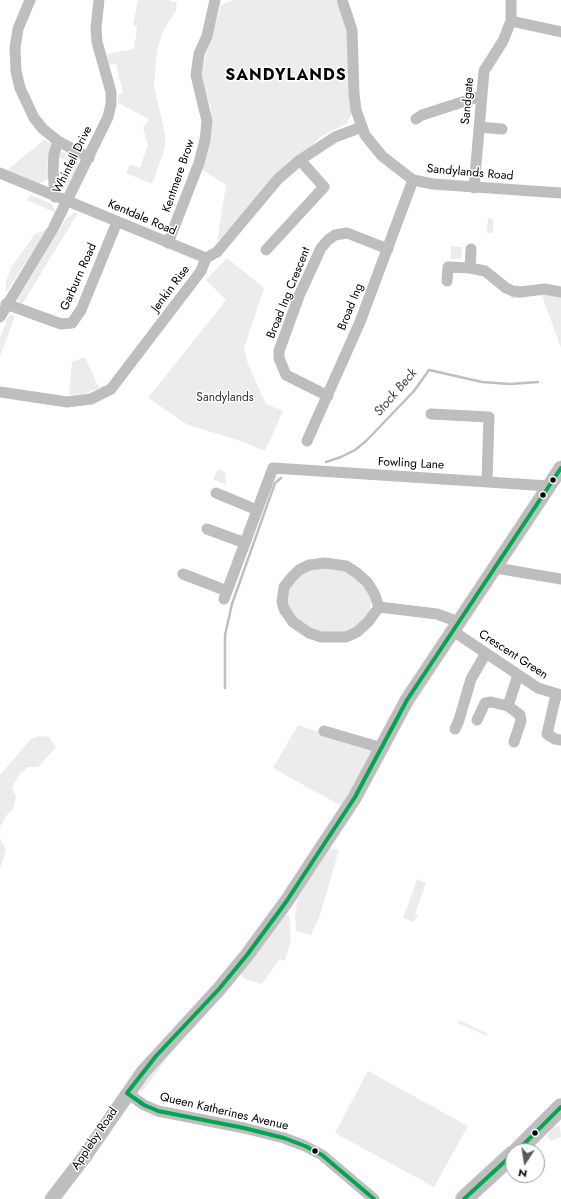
<!DOCTYPE html>
<style>
body{margin:0}
#map{position:relative;width:561px;height:1199px;overflow:hidden;background:#fff;font-family:Jost,sans-serif}
canvas{display:block}
.north{position:absolute;left:505px;top:1143px;width:40px;height:40px;box-sizing:border-box;background:#fff;border:1px solid #999;border-radius:50%;rotate:192deg;font-size:11px;font-weight:700;line-height:16px;text-align:center;color:#000}
.north::after{content:'';display:block;margin:auto;width:14px;height:18px;background:#595959;clip-path:polygon(50% 0,100% 100%,50% 72%,0 100%)}
</style>
<div id="map">
<canvas width="561" height="1199"></canvas>
<div class="north">N</div>
</div>
<script>
const ctx = document.querySelector('canvas').getContext('2d');
ctx.lineJoin = 'round';
function fillPath(path, color) { ctx.fillStyle = color; ctx.fill(path, 'evenodd'); }
const poly = rows => new Path2D(rows.map(r => 'M' + r).join(''));
function strokePath(path, color, width, dash) { ctx.strokeStyle = color; ctx.lineWidth = width; ctx.lineCap = dash ? 'butt' : 'round'; ctx.setLineDash(dash || []); ctx.stroke(path); }
function write(font, color, halo, rows, align = 'center') {
  ctx.font = font + ' Jost,sans-serif'; ctx.lineWidth = 3; ctx.setLineDash([]); ctx.textBaseline = 'middle'; ctx.strokeStyle = halo; ctx.fillStyle = color; for (const [text, x, y, turn = 0] of rows) {
    ctx.save(); ctx.translate(x, y); ctx.rotate((+turn || 0) * Math.PI / 180); ctx.textAlign = isNaN(turn) ? turn : align; if (halo) ctx.strokeText(text, 0, 0); ctx.fillText(text, 0, 0); ctx.restore();
  }
}
fillPath(poly([
 [138,0,171,0,171,2,177,2,176,10,163,31,157,51,154,87,165,133,165,148,152,184,126,173,130,164,140,168,148,145,143,128,149,119,118,103,118,95,123,93,116,64,109,65,107,54,134,49,137,28,133,24],
 [233,0,270,0,270,2,271,0,335,0,343,15,347,29,348,82,352,112,347,123,322,136,267,186,217,242,226,185,201,169,209,146,211,108,200,75,221,5],
 [44,140,51,143,51,146,46,169,49,179,39,183,7,170],
 [61,151,75,159,78,164,78,167,65,190,62,186,61,178,63,173,69,172,68,161,60,158,58,155],
 [30,195,52,204,56,213,27,200],
 [74,213,78,213,21,306,18,301,19,297,66,219],
 [488,218,493,219,493,232,491,233,487,233],
 [47,229,6,293,6,282,12,266,35,234],
 [451,246,462,247,461,259,451,259],
 [227,258,264,288,244,348,248,364,266,404,283,411,265,451,241,441,188,425,148,398,226,300,206,280],
 [504,290,521,295,541,292,561,296,561,348,541,293,513,299],
 [11,315,15,316,0,357,0,338,8,317],
 [85,357,99,388,84,394,69,395,72,362],
 [218,469,225,472,226,485,213,479],
 [333,567,356,576,371,598,370,612,366,619,348,632,317,632,297,621,286,603,289,586,294,578,310,569],
 [298,725,376,751,345,805,336,803,273,768],
 [39,736,49,737,56,747,38,767,28,767,20,774,12,787,16,797,13,809,6,816,0,827,0,775,30,740],
 [0,838,6,850,0,869],
 [330,848,339,850,320,915,311,935,296,931,295,915,298,897],
 [417,879,426,883,415,914,418,915,414,922,403,918],
 [286,914,290,917,291,940,285,961,280,959,262,984,245,979,241,975,241,972],
 [459,1020,488,1034,487,1036,458,1023],
 [189,1030,168,1057,141,1093,140,1085],
 [368,1071,468,1126,434,1187,335,1133],
 [560,1126,561,1137,551,1141,547,1136,552,1128]
]), '#ececec');
strokePath(poly([
 [326,462,341,457,355,450,367,440,414,391,429,370,482,382,510,384,538,382],
 [225,688,225,635,232,604,275,483,281,478]
]), '#bfbfbf', 2.5);
const major = poly([
 [52,1199,85,1156,143,1072,219,989,247,955,286,902,355,797,407,700,561,468]
]);
const highway = poly([
 [517,1151,561,1107],
 [464,1199,513,1154]
]);
strokePath(major, '#dbdbdb', 15);
strokePath(highway, '#dbdbdb', 18);
strokePath(poly([
 [30,0,18,29,15,48,16,71,20,88,34,118,43,129,58,141,89,158],
 [342,0,352,30,354,94,356,110,365,135,382,156,413,180,433,184,561,193],
 [511,21,561,32],
 [416,119,422,115,481,96],
 [479,127,502,129],
 [0,173,206,258,217,252,278,179,300,160,335,137,362,127],
 [474,188,484,71,503,41,511,21,511,0],
 [55,197,53,170,54,154,58,141],
 [168,243,199,163,205,140,207,121,196,75,199,54,207,36,215,0],
 [266,250,324,187,300,160],
 [470,268,471,249],
 [447,281,448,267,470,268,485,271,506,288,513,291,520,292,545,289,561,292],
 [6,304,61,324,72,323,81,310,117,222],
 [0,317,53,229,108,117,111,104,111,92,97,42,96,28,99,0],
 [0,392,67,402,91,399,111,389,201,271,206,258],
 [328,396,286,375,279,358,279,351,299,296,321,248,328,240,335,235,347,233,388,249],
 [431,414,489,417,487,481],
 [307,441,360,322,413,180],
 [216,493,257,510],
 [207,529,245,543],
 [325,563,346,566,357,573,367,582,374,593,379,607,368,622,357,632,346,637,321,637,309,633,293,622,284,609,282,602,284,587,292,577,299,570,309,565,325,563],
 [496,568,561,579],
 [183,574,227,591],
 [224,599,273,468,549,486],
 [379,607,437,614,459,622],
 [453,631,538,688,561,695],
 [556,695,547,734,555,739,561,740],
 [477,720,485,703,491,702,508,706],
 [455,729,459,720,471,679,486,653],
 [324,731,382,748],
 [514,742,521,721,520,715,508,706,518,675],
 [127,1093,144,1105,158,1111,244,1128,284,1138,305,1146,322,1155,374,1199]
]), '#bebebe', 11);
strokePath(major, '#bebebe', 14);
strokePath(highway, '#bebebe', 17);
strokePath(poly([
 [517,1151,561,1107],
 [374,1199,322,1155,305,1146,284,1138,244,1128,158,1111,144,1105,127,1093,156,1056,219,989,247,955,286,902,355,797,407,700,561,468],
 [464,1199,513,1154]
]), '#00a651', 4);
for (const [x, y, r, color] of [
 [553,480,3.5,"#000"],
 [543,495,3.5,"#000"],
 [535,1133,3.5,"#000"],
 [315,1151,3.5,"#000"]
]) { const dot = new Path2D(); dot.arc(x, y, r, 0, 2 * Math.PI); ctx.fillStyle = color; ctx.fill(dot); strokePath(dot, '#fff', 1.5); }
write('12px', '#000', '#fff', [
 ["Sandgate",468,101,-85],
 ["Whinfell Drive",73,160,-64],
 ["Sandylands Road",470,173,5],
 ["Kentmere Brow",179,176,-71],
 ["Kentdale Road",142,218,23],
 ["Garburn Road",79,277,-66],
 ["Jenkin Rise",171,289,-53],
 ["Broad Ing Crescent",289,293,-68],
 ["Broad Ing",351,307,-68],
 ["Fowling Lane",411,464,3],
 ["Crescent Green",513,655,33],
 ["Queen Katherines Avenue",224,1112,13],
 ["Appleby Road",95,1139,-56]
]);
write('12px', '#333', '#fff', [
 ["Sandylands",225,398]
]);
write('italic 13px', '#444', '#fff', [
 ["Stock Beck",396,393,-49]
]);
ctx.letterSpacing = '1px';
write('bold 16px', '#000', '#fff', [
 ["SANDYLANDS",286,76]
]);
ctx.letterSpacing = '0px';
</script>
